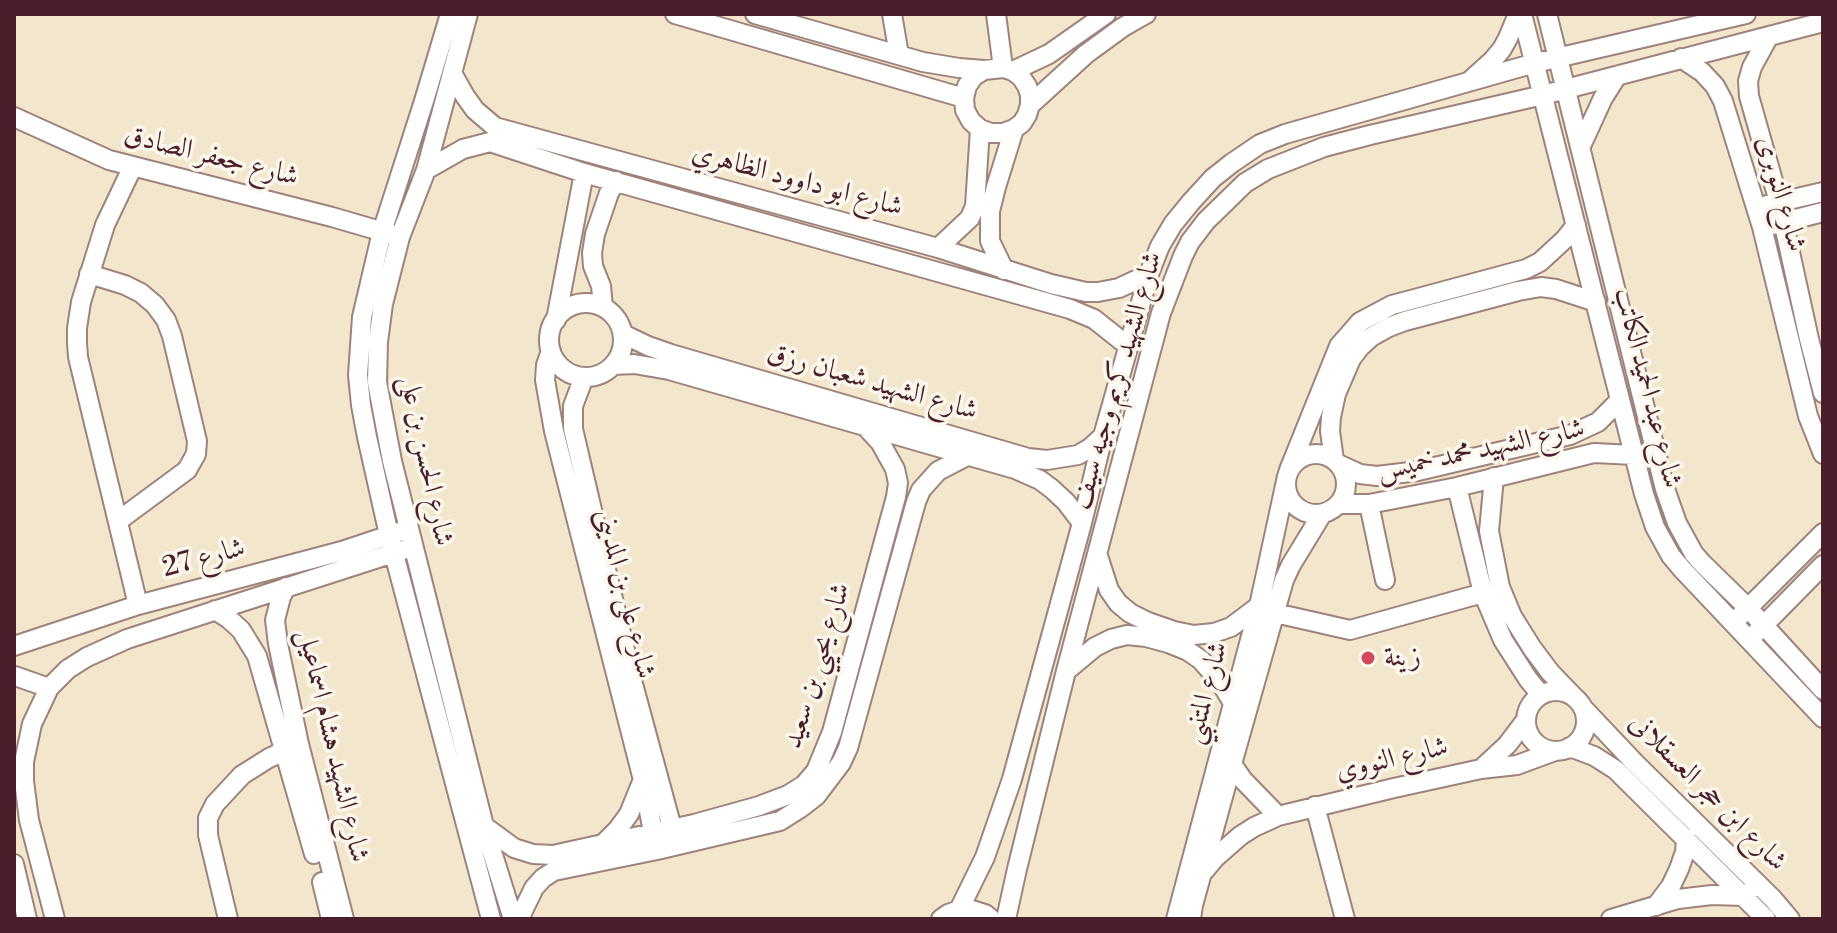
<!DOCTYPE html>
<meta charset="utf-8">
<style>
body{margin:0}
#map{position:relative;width:1837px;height:933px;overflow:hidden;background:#f2e7cd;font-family:"Libre Bodoni",serif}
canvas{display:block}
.frame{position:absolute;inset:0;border:16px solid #4a1f2b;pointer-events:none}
</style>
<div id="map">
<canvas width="1837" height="933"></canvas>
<div class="frame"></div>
</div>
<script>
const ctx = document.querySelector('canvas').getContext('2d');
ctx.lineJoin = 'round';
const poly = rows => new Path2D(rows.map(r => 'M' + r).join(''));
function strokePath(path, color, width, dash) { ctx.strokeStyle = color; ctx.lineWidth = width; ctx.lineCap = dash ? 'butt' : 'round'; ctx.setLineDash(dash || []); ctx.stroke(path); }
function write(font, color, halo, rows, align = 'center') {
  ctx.font = font + ' "Libre Bodoni",Amiri,serif'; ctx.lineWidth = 7; ctx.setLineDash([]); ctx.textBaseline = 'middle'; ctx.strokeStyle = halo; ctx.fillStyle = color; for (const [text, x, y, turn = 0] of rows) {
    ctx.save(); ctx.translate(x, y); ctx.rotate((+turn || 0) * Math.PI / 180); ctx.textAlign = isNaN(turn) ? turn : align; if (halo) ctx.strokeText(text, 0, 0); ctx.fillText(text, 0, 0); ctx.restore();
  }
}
const minor = poly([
 [450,14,424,101,382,232,362,317,358,375,361,405,367,437,389,535,491,919],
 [468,14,426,170,400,237,383,304,378,342,377,382,392,461,484,826,513,919],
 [675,14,964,98],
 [755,14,923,62,959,68,984,70],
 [892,14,899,55],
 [996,14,1003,68],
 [1522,14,1644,494,1655,527,1671,556,1682,569,1823,718],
 [1547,14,1665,489,1677,523,1694,554,1703,564,1748,608,1823,690],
 [1769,36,1752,67,1748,81,1749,96,1779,202,1809,339,1823,393],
 [1681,58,1702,72,1715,86,1723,101,1762,227,1808,416,1823,454],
 [1013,71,1049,54,1106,14],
 [452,73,465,96,475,110,495,127,938,248,1051,284,1086,292,1098,292,1119,288,1149,274],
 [1472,79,1492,61,1502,49,1508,38,1518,14],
 [1030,105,1030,95,1027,86,1021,77,1013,71,1003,68,984,70,974,76,967,86,964,98,965,110,971,121,980,129,991,133,1003,133,1014,129,1022,123,1027,115,1030,105,1086,54,1123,27,1146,14],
 [14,117,109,160,332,217,394,235],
 [1581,146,1603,98,1617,76],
 [133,166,105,225,81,302,77,328,77,343,78,357,138,605],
 [426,170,463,149,490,142,584,173,1070,309,1094,319,1128,346],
 [1767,205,1823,192],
 [1772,225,1823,212],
 [938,248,970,218,975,206,980,129],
 [1004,270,990,241,990,211,996,187,1014,129],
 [89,274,125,285,141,293,155,305,166,320,172,336,197,441,196,454,187,470,118,521],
 '549 340a37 37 0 1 1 74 0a37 37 0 1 1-74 0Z',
 [603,307,601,286,593,266,592,253,595,234,609,193,616,181],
 [556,320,584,173],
 [623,334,648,346,671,354,1028,458,1047,460,1078,455,1090,448,1103,436],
 [551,351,546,365,545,380,554,431,643,780,655,842],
 [614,365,634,364,669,370,1015,469,1040,480,1052,489,1066,502,1082,523],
 [584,377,573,406,573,429,633,684,675,839],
 '1286 484a30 30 0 1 1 60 0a30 30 0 1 1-60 0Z',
 [1334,460,1330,431,1331,417,1336,394,1351,359,1360,347,1371,337,1389,327,1405,321,1518,291,1541,287,1556,289,1596,302],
 [1338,464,1360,474,1377,476,1418,471,1570,435,1598,422,1620,400],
 [1289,470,1339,346,1360,322,1392,305,1526,269,1540,262,1565,239,1576,225],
 [1494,477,1489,531,1500,587,1512,616,1532,648,1550,672,1575,698],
 [1457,487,1483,593,1503,640,1528,679,1541,695],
 [1339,504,1369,504,1457,487,1594,453,1634,455],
 [1369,504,1385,580],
 [1098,556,1109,590,1118,603,1130,613,1148,622,1174,631,1194,635,1214,633,1231,627,1259,606],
 [286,587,281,597,275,620,278,644,299,744,344,919],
 [215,610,229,619,241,630,257,656,314,854],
 [1275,613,1350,630,1483,593],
 [1740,616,1823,533],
 [1756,633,1823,565],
 [14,646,138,605,342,551,399,532],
 [1066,671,1095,647,1111,639,1127,635,1146,637,1168,643,1188,651,1201,660,1221,683,1233,703],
 [15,676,49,688],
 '1526 721a30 30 0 1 1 60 0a30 30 0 1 1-60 0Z',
 [1583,708,1635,763,1773,899,1790,919],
 [1570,747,1594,756,1616,770,1766,919],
 [1232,764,1243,780,1278,816],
 [1481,769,1507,745,1526,720],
 [1315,806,1345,919],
 [484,826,514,848,533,854,553,855,694,824,759,806,788,795,804,785,816,771,832,732,896,497,898,483,895,469,880,442,865,426],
 [605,842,618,829,629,814,642,782],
 [14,864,27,919],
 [1205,870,1215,858,1240,836,1254,827,1278,816,1394,788,1481,769,1517,765,1555,751],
 [322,882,331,919],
 [1656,906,1671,886,1679,869,1685,852,1686,838],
 [959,910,985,857,1012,779,1082,523,1103,436,1149,274,1160,246,1173,224,1191,202,1213,178,1232,163,1260,144,1285,134,1535,63,1746,14],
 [55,919,29,820,24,781,24,762,32,724,49,688,68,669,87,657,127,639,403,550],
 [228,919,208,835,208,818,215,804,242,775,269,758,293,747],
 [519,919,534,888,543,878,554,871,657,850,780,821,799,809,816,796,841,763,848,748,916,502,921,490,938,471,967,456],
 [941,919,948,914,959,910,972,910,985,914,991,919],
 [1006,919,1017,869,1066,671,1161,313,1183,256,1190,242,1206,221,1245,183,1268,169,1324,147,1370,135,1543,95,1823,22],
 [1176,919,1259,606,1286,481],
 [1191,919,1193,905,1232,764,1284,580,1291,565,1322,514],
 [1611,919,1678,899,1712,895,1744,896,1748,893]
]);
strokePath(minor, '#9e837c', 22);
strokePath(minor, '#fff', 18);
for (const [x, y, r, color] of [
 [1368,658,8,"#d1495b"]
]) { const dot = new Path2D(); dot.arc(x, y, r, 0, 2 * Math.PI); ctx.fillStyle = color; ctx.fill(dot); strokePath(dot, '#fbf7ec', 3); }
write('28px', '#4a1f2b', '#fbf7ec', [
 ["شارع جعفر الصادق",211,157,14],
 ["شارع ابو داوود الظاهري",797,181,15],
 ["شارع النوبرى",1780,194,74],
 ["شارع الشهيد كريم وجيه سيف",1118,381,-74],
 ["شارع الشهيد شعبان رزق",872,383,16],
 ["شارع عبد الحميد الكاتب",1647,388,76],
 ["شارع الشهيد محمد خميس",1481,451,-12],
 ["شارع الحسن بن على",425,461,78],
 ["شارع 27",204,559,-15],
 ["شارع على بن المدينى",624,594,76],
 ["شارع يحيي بن سعيد",818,666,-73],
 ["شارع المتنبي",1207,693,-75],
 ["شارع الشهيد هشام اسماعيل",332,746,77],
 ["شارع النووي",1392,760,-13],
 ["شارع ابن حجر العسقلانى",1707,793,45]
]);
write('28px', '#4a1f2b', '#fbf7ec', [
 ["زينة",1384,658]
], 'left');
</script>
